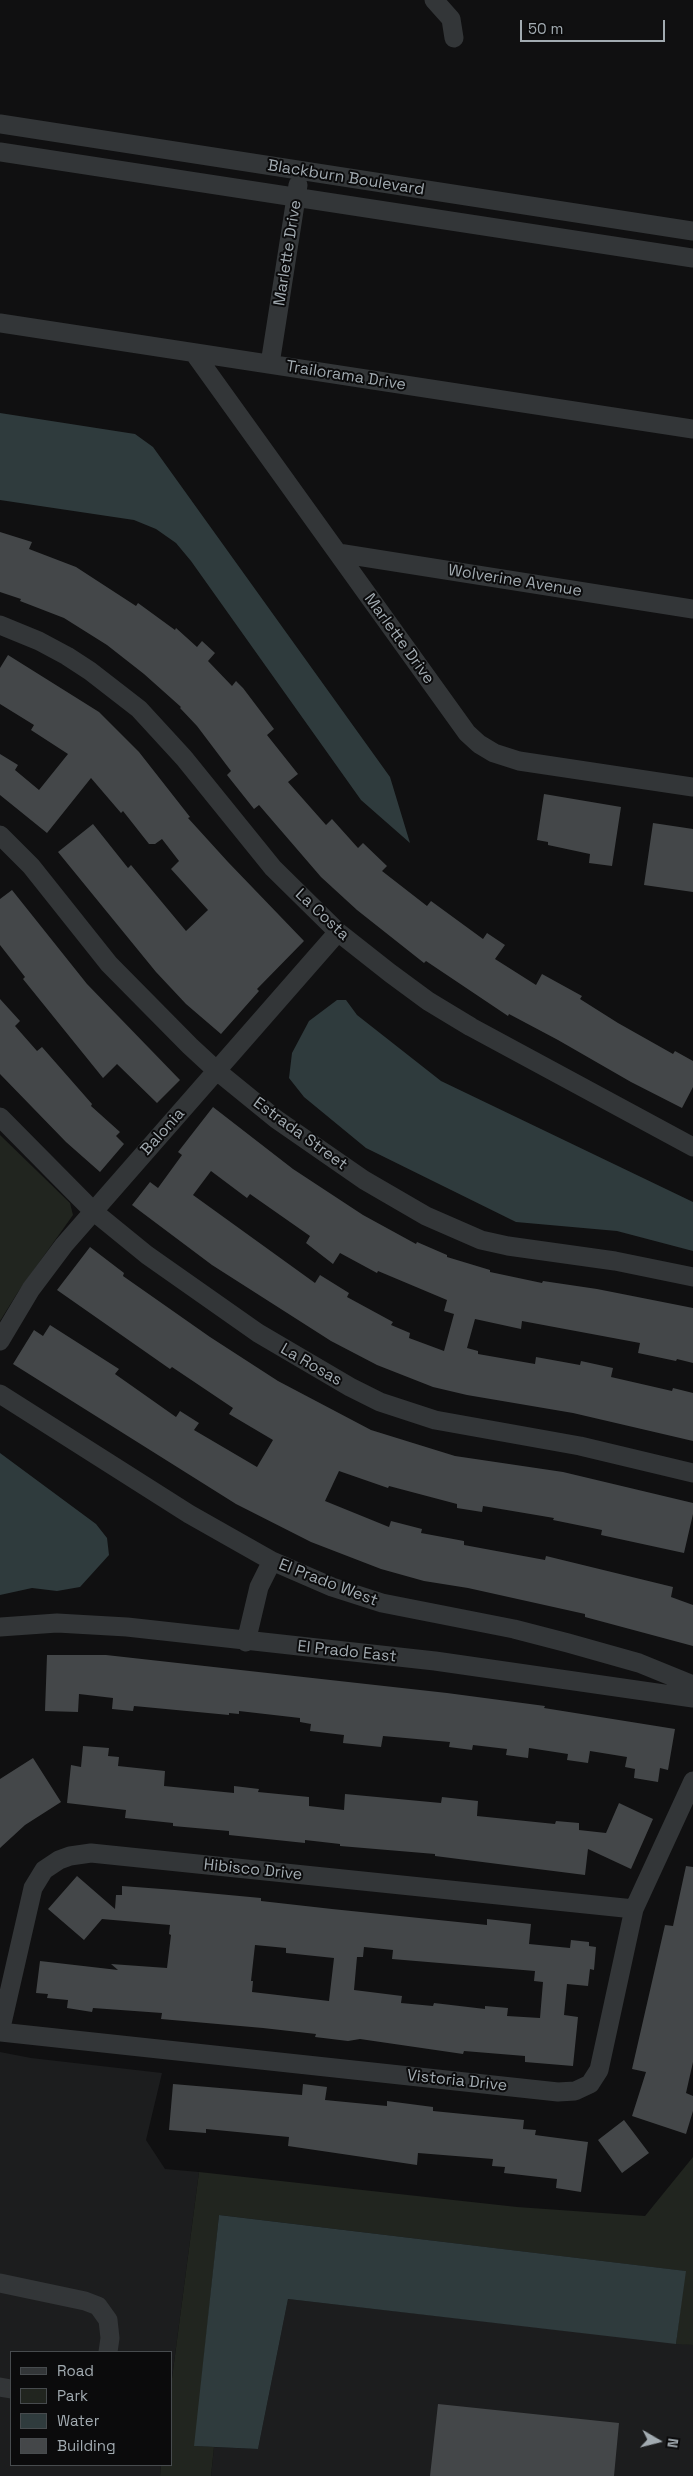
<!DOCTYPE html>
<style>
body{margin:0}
#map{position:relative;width:693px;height:2476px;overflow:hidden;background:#101011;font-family:"Space Grotesk",sans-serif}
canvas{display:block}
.legend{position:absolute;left:10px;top:2351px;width:162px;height:115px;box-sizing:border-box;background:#0b0b0c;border:1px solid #474b4e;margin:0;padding:6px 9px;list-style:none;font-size:15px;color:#a2abb1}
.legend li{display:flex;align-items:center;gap:10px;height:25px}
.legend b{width:25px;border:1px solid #474b4e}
.north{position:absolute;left:633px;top:2416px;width:50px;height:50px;-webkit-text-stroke:4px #0b0b0c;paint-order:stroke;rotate:98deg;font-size:14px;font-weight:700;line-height:20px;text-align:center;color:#a2abb1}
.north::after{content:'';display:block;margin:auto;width:18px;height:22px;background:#a2abb1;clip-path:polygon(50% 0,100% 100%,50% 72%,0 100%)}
.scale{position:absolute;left:520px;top:20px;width:145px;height:22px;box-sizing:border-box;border:2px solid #a2abb1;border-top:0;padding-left:6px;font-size:15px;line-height:18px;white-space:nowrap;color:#a2abb1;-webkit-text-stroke:4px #0b0b0c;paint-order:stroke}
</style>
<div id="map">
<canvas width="693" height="2476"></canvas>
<ul class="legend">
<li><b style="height:6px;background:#333638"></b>Road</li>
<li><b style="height:14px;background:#21251f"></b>Park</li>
<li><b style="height:14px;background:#2f3b3d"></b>Water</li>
<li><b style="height:14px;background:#444749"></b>Building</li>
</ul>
<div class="north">N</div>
<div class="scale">50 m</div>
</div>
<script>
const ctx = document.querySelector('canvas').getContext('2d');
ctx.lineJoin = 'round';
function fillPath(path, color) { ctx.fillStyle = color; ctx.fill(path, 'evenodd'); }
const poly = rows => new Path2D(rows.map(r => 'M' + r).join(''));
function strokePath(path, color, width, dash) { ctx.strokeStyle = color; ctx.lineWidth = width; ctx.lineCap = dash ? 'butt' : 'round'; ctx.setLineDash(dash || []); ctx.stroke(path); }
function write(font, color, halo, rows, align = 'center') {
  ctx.font = font + ' "Space Grotesk",sans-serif'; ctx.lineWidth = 4; ctx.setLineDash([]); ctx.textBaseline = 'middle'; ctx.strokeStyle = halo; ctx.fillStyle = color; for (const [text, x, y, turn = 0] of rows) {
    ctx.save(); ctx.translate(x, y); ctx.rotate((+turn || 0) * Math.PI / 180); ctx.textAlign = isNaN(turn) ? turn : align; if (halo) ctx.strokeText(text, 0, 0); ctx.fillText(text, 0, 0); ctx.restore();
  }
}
fillPath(poly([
 [0,2052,31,2058,162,2073,146,2140,165,2169,199,2172,171,2386,171,2352,11,2352,11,2465,161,2465,160,2476,0,2476],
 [288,2299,693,2345,693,2476,211,2476,214,2447,258,2449]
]), '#1c1d1e');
fillPath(poly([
 [0,1135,70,1203,73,1215,18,1292,0,1321],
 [693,2157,693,2345,676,2344,685,2271,219,2215,195,2446,214,2447,211,2476,160,2476,161,2465,171,2465,171,2386,199,2172,517,2207,645,2216]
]), '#21251f');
fillPath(poly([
 [0,413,135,434,153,447,390,777,410,843,361,800,191,561,176,543,156,529,134,520,0,500],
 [337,1000,346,1000,357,1015,441,1081,693,1202,693,1251,617,1231,516,1222,366,1148,304,1097,289,1078,292,1053,309,1021],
 [0,1453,96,1524,107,1538,109,1555,80,1587,57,1591,32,1588,0,1595],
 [219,2215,686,2271,676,2344,288,2299,258,2449,194,2446]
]), '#2f3b3d');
fillPath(poly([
 [0,532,32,542,29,549,76,567,136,606,138,603,175,630,176,628,197,647,202,641,215,653,208,661,232,686,236,681,243,688,274,729,267,735,298,774,288,782,326,825,332,819,358,848,363,843,387,866,382,871,427,906,431,901,483,939,487,933,505,945,495,959,536,985,542,974,582,996,580,999,618,1023,673,1054,675,1051,693,1061,693,1087,682,1108,631,1082,558,1040,509,1014,508,1016,426,961,424,963,357,910,321,877,259,805,254,809,227,775,231,771,197,726,180,708,181,707,144,674,107,645,64,618,20,601,21,599,0,592],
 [8,655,99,712,139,752,190,817,188,818,228,862,304,941,257,989,259,991,221,1034,186,1004,156,972,58,852,93,824,128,868,131,865,186,931,208,910,171,869,179,861,162,839,155,844,149,844,123,811,121,813,91,778,47,833,0,795,0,754,18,765,15,770,39,790,68,754,31,730,34,725,0,704,0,668],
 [544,794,621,807,612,866,589,863,590,854,548,845,548,842,537,840],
 [653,823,693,829,693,892,644,885],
 [12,890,87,984,180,1080,157,1103,117,1064,103,1078,23,979,25,977,0,945,0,899],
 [0,999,20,1021,15,1026,37,1051,42,1047,92,1104,91,1106,120,1132,116,1136,124,1144,100,1172,66,1142,0,1074],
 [213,1107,293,1169,363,1215,416,1244,417,1242,447,1255,447,1257,490,1270,490,1272,542,1283,543,1281,597,1289,693,1308,693,1363,677,1359,676,1361,638,1353,640,1343,522,1321,521,1329,475,1319,467,1348,478,1351,478,1354,535,1364,536,1357,580,1365,581,1361,613,1368,611,1377,672,1391,673,1388,693,1393,693,1441,573,1413,467,1395,433,1387,377,1365,331,1341,212,1265,132,1205,150,1182,158,1188,182,1155,178,1152],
 [211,1171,247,1198,250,1194,310,1236,306,1243,333,1264,340,1253,377,1273,378,1271,447,1300,444,1311,454,1314,444,1351,409,1338,410,1333,391,1325,393,1322,347,1297,349,1293,320,1275,315,1283,193,1195],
 [90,1247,124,1273,123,1276,210,1337,278,1381,371,1430,455,1456,563,1472,693,1503,693,1514,684,1553,601,1535,602,1530,553,1520,554,1518,483,1506,482,1512,457,1508,457,1504,389,1486,388,1488,339,1471,325,1501,389,1527,391,1521,422,1529,421,1533,464,1541,464,1545,545,1560,546,1556,673,1587,671,1597,693,1605,693,1646,585,1617,585,1614,468,1588,424,1581,381,1569,311,1542,236,1504,13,1364,34,1330,43,1336,50,1325,119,1369,115,1374,176,1417,180,1411,199,1423,194,1430,257,1467,273,1440,229,1414,233,1408,172,1367,170,1369,57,1290],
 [47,1655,106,1655,447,1693,545,1706,544,1708,675,1729,668,1770,660,1768,658,1782,634,1778,635,1769,625,1767,627,1757,590,1751,588,1763,567,1760,568,1754,529,1748,528,1758,506,1755,507,1749,473,1745,472,1750,449,1747,450,1742,383,1736,381,1747,343,1743,344,1735,310,1731,311,1724,300,1722,300,1718,239,1711,239,1714,229,1713,229,1715,134,1706,133,1711,112,1709,113,1698,79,1694,78,1712,45,1711],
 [83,1746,109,1748,108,1756,119,1757,118,1766,165,1771,164,1786,234,1793,234,1786,259,1789,258,1792,309,1797,309,1806,344,1810,345,1794,441,1803,442,1797,478,1801,477,1816,555,1824,556,1821,579,1823,579,1830,606,1833,619,1803,653,1819,631,1869,588,1849,585,1875,435,1856,435,1854,340,1846,340,1844,305,1840,305,1843,229,1835,229,1831,173,1826,173,1823,125,1818,126,1810,67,1803,71,1765,81,1767],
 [33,1758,61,1802,25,1825,0,1848,0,1779],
 [686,1866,693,1867,693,2062,686,2093,693,2096,693,2111,686,2134,632,2116,646,2072,632,2069,665,1925,673,1926],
 [77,1876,115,1909,116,1895,122,1895,122,1886,175,1890,261,1898,261,1901,332,1909,487,1925,487,1919,531,1924,529,1944,570,1948,571,1940,589,1942,589,1946,596,1947,594,1970,590,1969,588,1986,567,1984,564,2015,578,2017,573,2066,525,2062,525,2056,464,2051,463,2054,360,2039,348,2041,315,2037,316,2034,263,2028,161,2019,162,2013,93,2008,92,2012,67,2008,68,2000,47,1998,48,1994,36,1993,40,1961,118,1970,111,1964,167,1968,171,1935,169,1934,170,1925,102,1919,84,1940,48,1909],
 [255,1945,286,1948,286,1953,334,1958,329,2001,252,1992,253,1981,251,1981],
 [364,1947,393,1950,392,1959,535,1971,534,1981,543,1982,540,2018,507,2016,508,2008,485,2006,485,2009,434,2003,433,2006,401,2003,402,1996,354,1990,357,1957,363,1957],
 [173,2084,302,2095,303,2084,327,2087,325,2100,387,2106,387,2101,433,2107,433,2111,524,2120,523,2129,536,2130,535,2135,588,2142,581,2192,556,2188,557,2179,504,2173,505,2167,492,2166,493,2159,418,2153,417,2165,288,2146,289,2137,206,2129,206,2133,169,2130],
 [624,2120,649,2153,622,2173,598,2140],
 [438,2404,619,2423,614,2476,430,2476]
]), '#444749');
strokePath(poly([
 [434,0,451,19,454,38],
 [0,124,693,231],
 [0,152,693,258],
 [0,323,693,429],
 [194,353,467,733,479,744,494,753,519,761,693,787],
 [270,364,298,185],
 [338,553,693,609],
 [0,625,39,641,67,656,90,671,139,709,184,758,273,868,338,932,390,973,428,1001,471,1027,693,1147],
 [0,835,31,866,109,964,190,1046,217,1071,276,1119,364,1180,426,1216,481,1240,508,1246,615,1261,693,1277],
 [0,1117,93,1211,147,1255,258,1333,350,1387,380,1402,435,1420,580,1446,693,1473],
 [0,1341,31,1289,64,1245,338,932],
 [0,1394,189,1514,272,1561,332,1587,382,1603,514,1629,568,1643,639,1663,693,1685],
 [0,1627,57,1623,127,1627,435,1661,693,1698],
 [246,1642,259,1587,272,1561],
 [0,2032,558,2092,575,2091,590,2084,599,2070,634,1909,693,1781],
 [0,2032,33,1888,44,1870,59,1860,70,1856,91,1853,634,1909],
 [0,2283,85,2301,98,2306,108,2320,110,2338,108,2352],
 [0,2387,11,2389]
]), '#333638', 19);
write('16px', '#a2abb1', '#0b0b0c', [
 ["Blackburn Boulevard",346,178,9],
 ["Marlette Drive",288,253,-81],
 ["Trailorama Drive",346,376,9],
 ["Wolverine Avenue",515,581,9],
 ["Marlette Drive",399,639,54],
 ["La Costa",322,915,43],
 ["Balonia",163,1132,-48],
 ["Estrada Street",300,1134,36],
 ["La Rosas",311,1365,30],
 ["El Prado West",328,1583,21],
 ["El Prado East",347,1652,6],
 ["Hibisco Drive",253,1870,6],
 ["Vistoria Drive",457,2081,6]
]);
</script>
